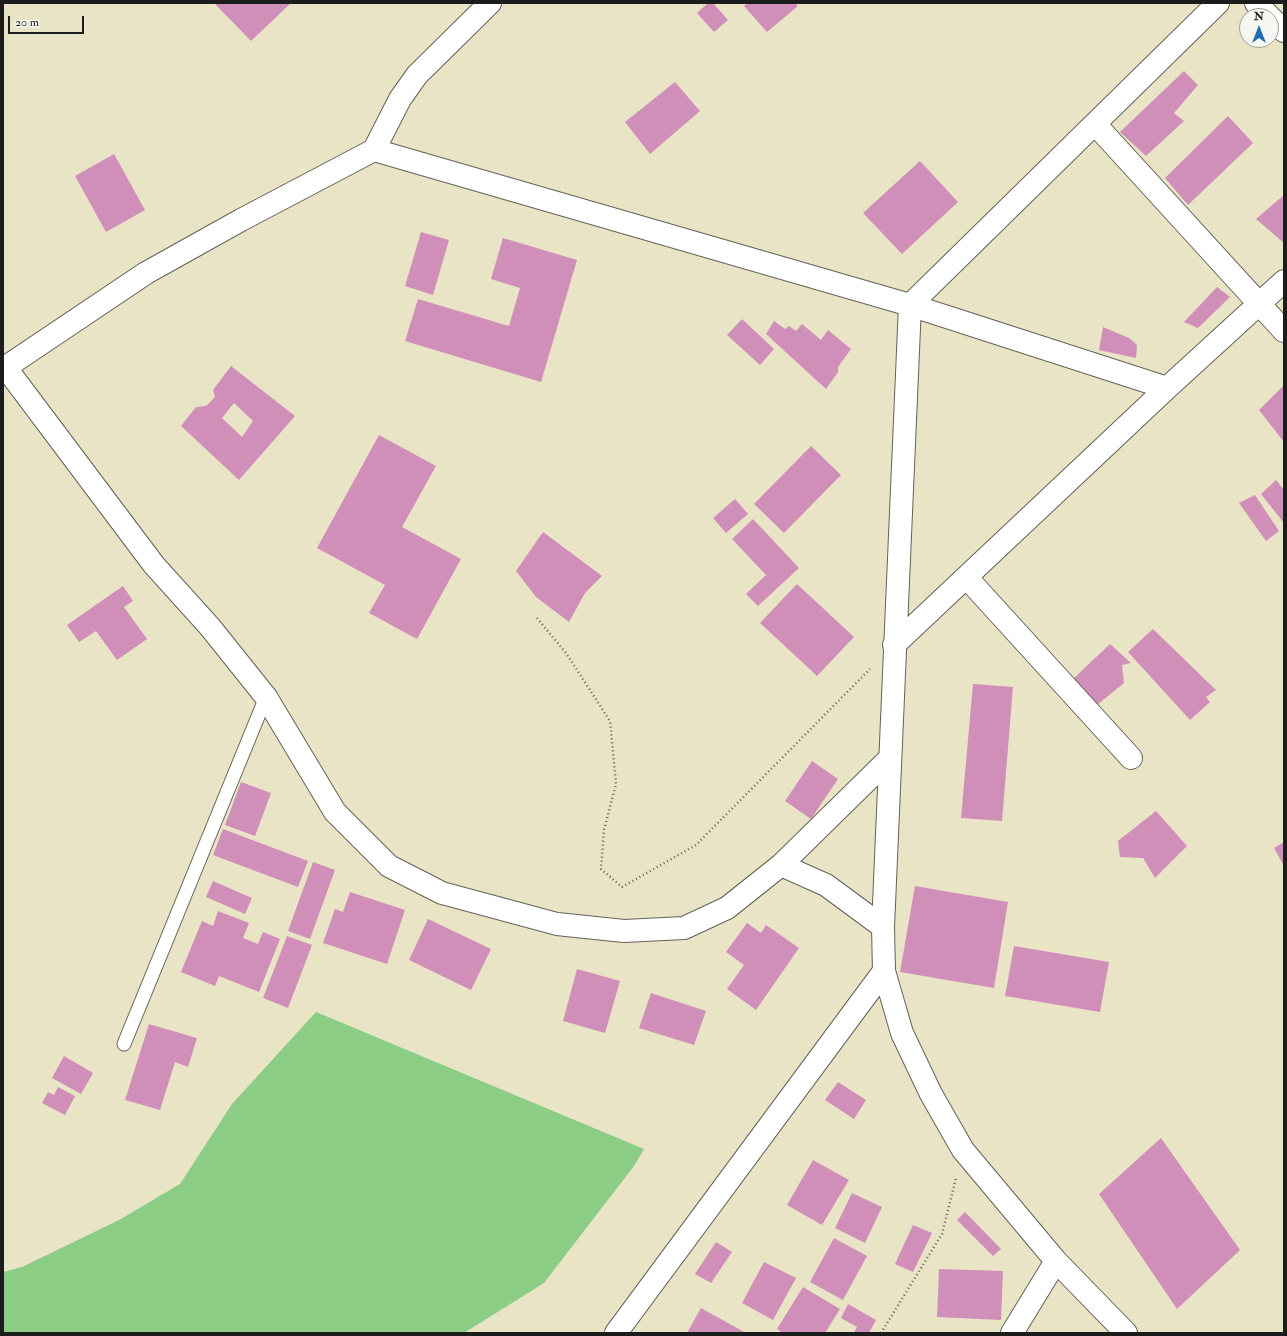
<!DOCTYPE html>
<style>
body{margin:0}
#map{position:relative;width:1287px;height:1336px;overflow:hidden;background:#e9e4c6;font-family:"IM FELL Double Pica",serif}
canvas{display:block}
.frame{position:absolute;inset:0;border:4px solid #1c1c1c;pointer-events:none}
.north{position:absolute;left:1239px;top:8px;width:40px;height:40px;box-sizing:border-box;background:#f6f6f2;border:1px solid #9f9f9c;border-radius:50%;rotate:0deg;font-size:11px;font-weight:700;line-height:16px;text-align:center;color:#1c1c1c}
.north::after{content:'';display:block;margin:auto;width:14px;height:18px;background:#1f6fb2;clip-path:polygon(50% 0,100% 100%,50% 72%,0 100%)}
.scale{position:absolute;left:8px;top:16px;width:76px;height:18px;box-sizing:border-box;border:2px solid #1c1c1c;border-top:0;padding-left:5px;font-size:12px;line-height:14px;white-space:nowrap;color:#1c1c1c;-webkit-text-stroke:3px #f6f6f2;paint-order:stroke}
</style>
<div id="map">
<canvas width="1287" height="1336"></canvas>
<div class="frame"></div>
<div class="north">N</div>
<div class="scale">20 m</div>
</div>
<script>
const ctx = document.querySelector('canvas').getContext('2d');
ctx.lineJoin = 'round';
function fillPath(path, color) { ctx.fillStyle = color; ctx.fill(path, 'evenodd'); }
const poly = rows => new Path2D(rows.map(r => 'M' + r).join(''));
function strokePath(path, color, width, dash) { ctx.strokeStyle = color; ctx.lineWidth = width; ctx.lineCap = dash ? 'butt' : 'round'; ctx.setLineDash(dash || []); ctx.stroke(path); }
fillPath(poly([
 [316,1012,644,1149,634,1166,544,1283,464,1333,3,1333,3,1272,22,1267,119,1220,180,1184,232,1104]
]), '#8bcd85');
fillPath(poly([
 [214,3,291,3,251,41],
 [708,3,713,3,728,20,714,32,697,13],
 [748,3,795,3,798,6,767,32,744,6],
 [1184,71,1198,85,1174,113,1184,121,1146,156,1120,132],
 [675,82,700,111,650,154,625,122],
 [1228,116,1253,143,1188,205,1165,178],
 [114,154,145,210,106,232,75,176],
 [920,161,958,202,902,254,863,213],
 [1284,195,1284,243,1256,219],
 [421,232,449,240,433,295,405,286],
 [503,238,577,260,541,382,405,341,418,299,509,326,520,288,491,279],
 [1217,287,1230,297,1198,328,1184,322],
 [742,319,774,349,760,365,727,335],
 [774,321,785,329,789,326,796,331,802,324,821,340,828,330,851,349,838,367,838,372,826,389,766,334],
 [1103,327,1129,338,1137,345,1136,358,1099,350],
 [231,366,295,416,239,480,181,426,196,407,206,406,215,397,213,390],
 [234,403,253,421,242,437,222,418],
 [1284,385,1284,442,1259,410],
 [379,435,436,466,402,527,461,559,417,639,369,613,385,585,317,548],
 [811,446,841,475,784,533,754,504],
 [1276,480,1284,490,1284,523,1261,494],
 [1255,495,1279,531,1266,541,1239,503],
 [735,499,748,514,726,533,713,518],
 [753,519,799,568,758,606,746,594,766,575,732,539],
 [543,532,602,576,585,593,569,622,536,597,516,571],
 [797,584,854,637,817,676,760,623],
 [123,586,133,601,124,607,147,639,117,660,96,631,79,642,67,625],
 [1153,629,1216,690,1206,697,1210,702,1190,720,1128,652],
 [1110,644,1131,663,1122,665,1124,683,1097,705,1073,679],
 [973,684,1013,687,1002,821,961,818],
 [812,761,838,779,811,819,785,801],
 [241,782,271,793,255,836,225,825],
 [1156,811,1187,846,1155,878,1143,858,1120,857,1118,841],
 [223,829,308,861,298,887,213,855],
 [1284,842,1284,866,1274,848],
 [313,862,335,870,310,939,288,931],
 [213,881,252,898,245,914,206,897],
 [915,886,1008,902,994,988,900,972],
 [350,892,405,910,387,964,323,943,335,909,343,912],
 [218,911,249,923,243,938,258,944,263,932,280,939,259,992,219,976,215,986,181,972,202,921,213,926],
 [428,919,491,949,471,990,409,960],
 [747,923,761,933,766,925,799,948,756,1010,727,989,744,965,726,952],
 [287,936,312,945,288,1008,263,998],
 [1014,946,1109,962,1100,1012,1005,996],
 [577,969,620,981,605,1033,563,1021],
 [651,993,706,1011,694,1045,639,1028],
 [149,1024,197,1038,188,1067,175,1062,160,1110,125,1100],
 [64,1056,93,1073,81,1094,52,1078],
 [838,1082,866,1100,854,1119,825,1100],
 [58,1087,75,1096,65,1115,42,1103,48,1092,54,1095],
 [1161,1138,1240,1250,1177,1309,1099,1194],
 [813,1160,849,1180,822,1225,787,1205],
 [852,1193,882,1207,865,1243,835,1228],
 [965,1212,1001,1249,993,1256,957,1220],
 [913,1225,932,1233,913,1272,895,1264],
 [834,1238,867,1256,843,1300,810,1282],
 [716,1242,732,1252,711,1283,695,1274],
 [764,1262,796,1278,773,1320,742,1303],
 [939,1269,1003,1271,1001,1320,937,1317],
 [803,1287,840,1309,825,1333,783,1333,777,1329],
 [848,1304,876,1320,869,1333,854,1333,857,1327,841,1318],
 [701,1308,746,1333,687,1333]
]), '#d08fb8');
const lane = poly([
 [124,1044,266,697]
]);
const street = poly([
 [1256,3,1269,16],
 [1271,18,1284,31],
 [1095,124,1284,331],
 [374,150,910,305,1167,388],
 [6,368,154,565,210,627,266,697,335,812,389,866,442,893,557,924,624,931,684,928,727,908,781,865,890,758],
 [967,578,1131,758],
 [894,645,1167,388,1284,281],
 [781,865,826,885,883,927],
 [616,1333,884,971],
 [1012,1333,1056,1261],
 [1126,1333,1056,1261,963,1150,931,1094,902,1033,884,971,883,927,910,305,1218,3]
]);
const secondary = poly([
 [3,369,146,273,241,220,374,150,400,99,417,75,490,3]
]);
strokePath(lane, '#646258', 15);
strokePath(street, '#646258', 24);
strokePath(secondary, '#646258', 24);
strokePath(poly([
 [537,618,566,653,610,721,616,784,604,830,601,869,622,887,696,845,870,669],
 [881,1333,942,1234,956,1178]
]), '#646258', 2.5, [1, 3]);
strokePath(lane, '#fff', 13);
strokePath(street, '#fff', 22);
strokePath(secondary, '#fff', 22);
</script>
